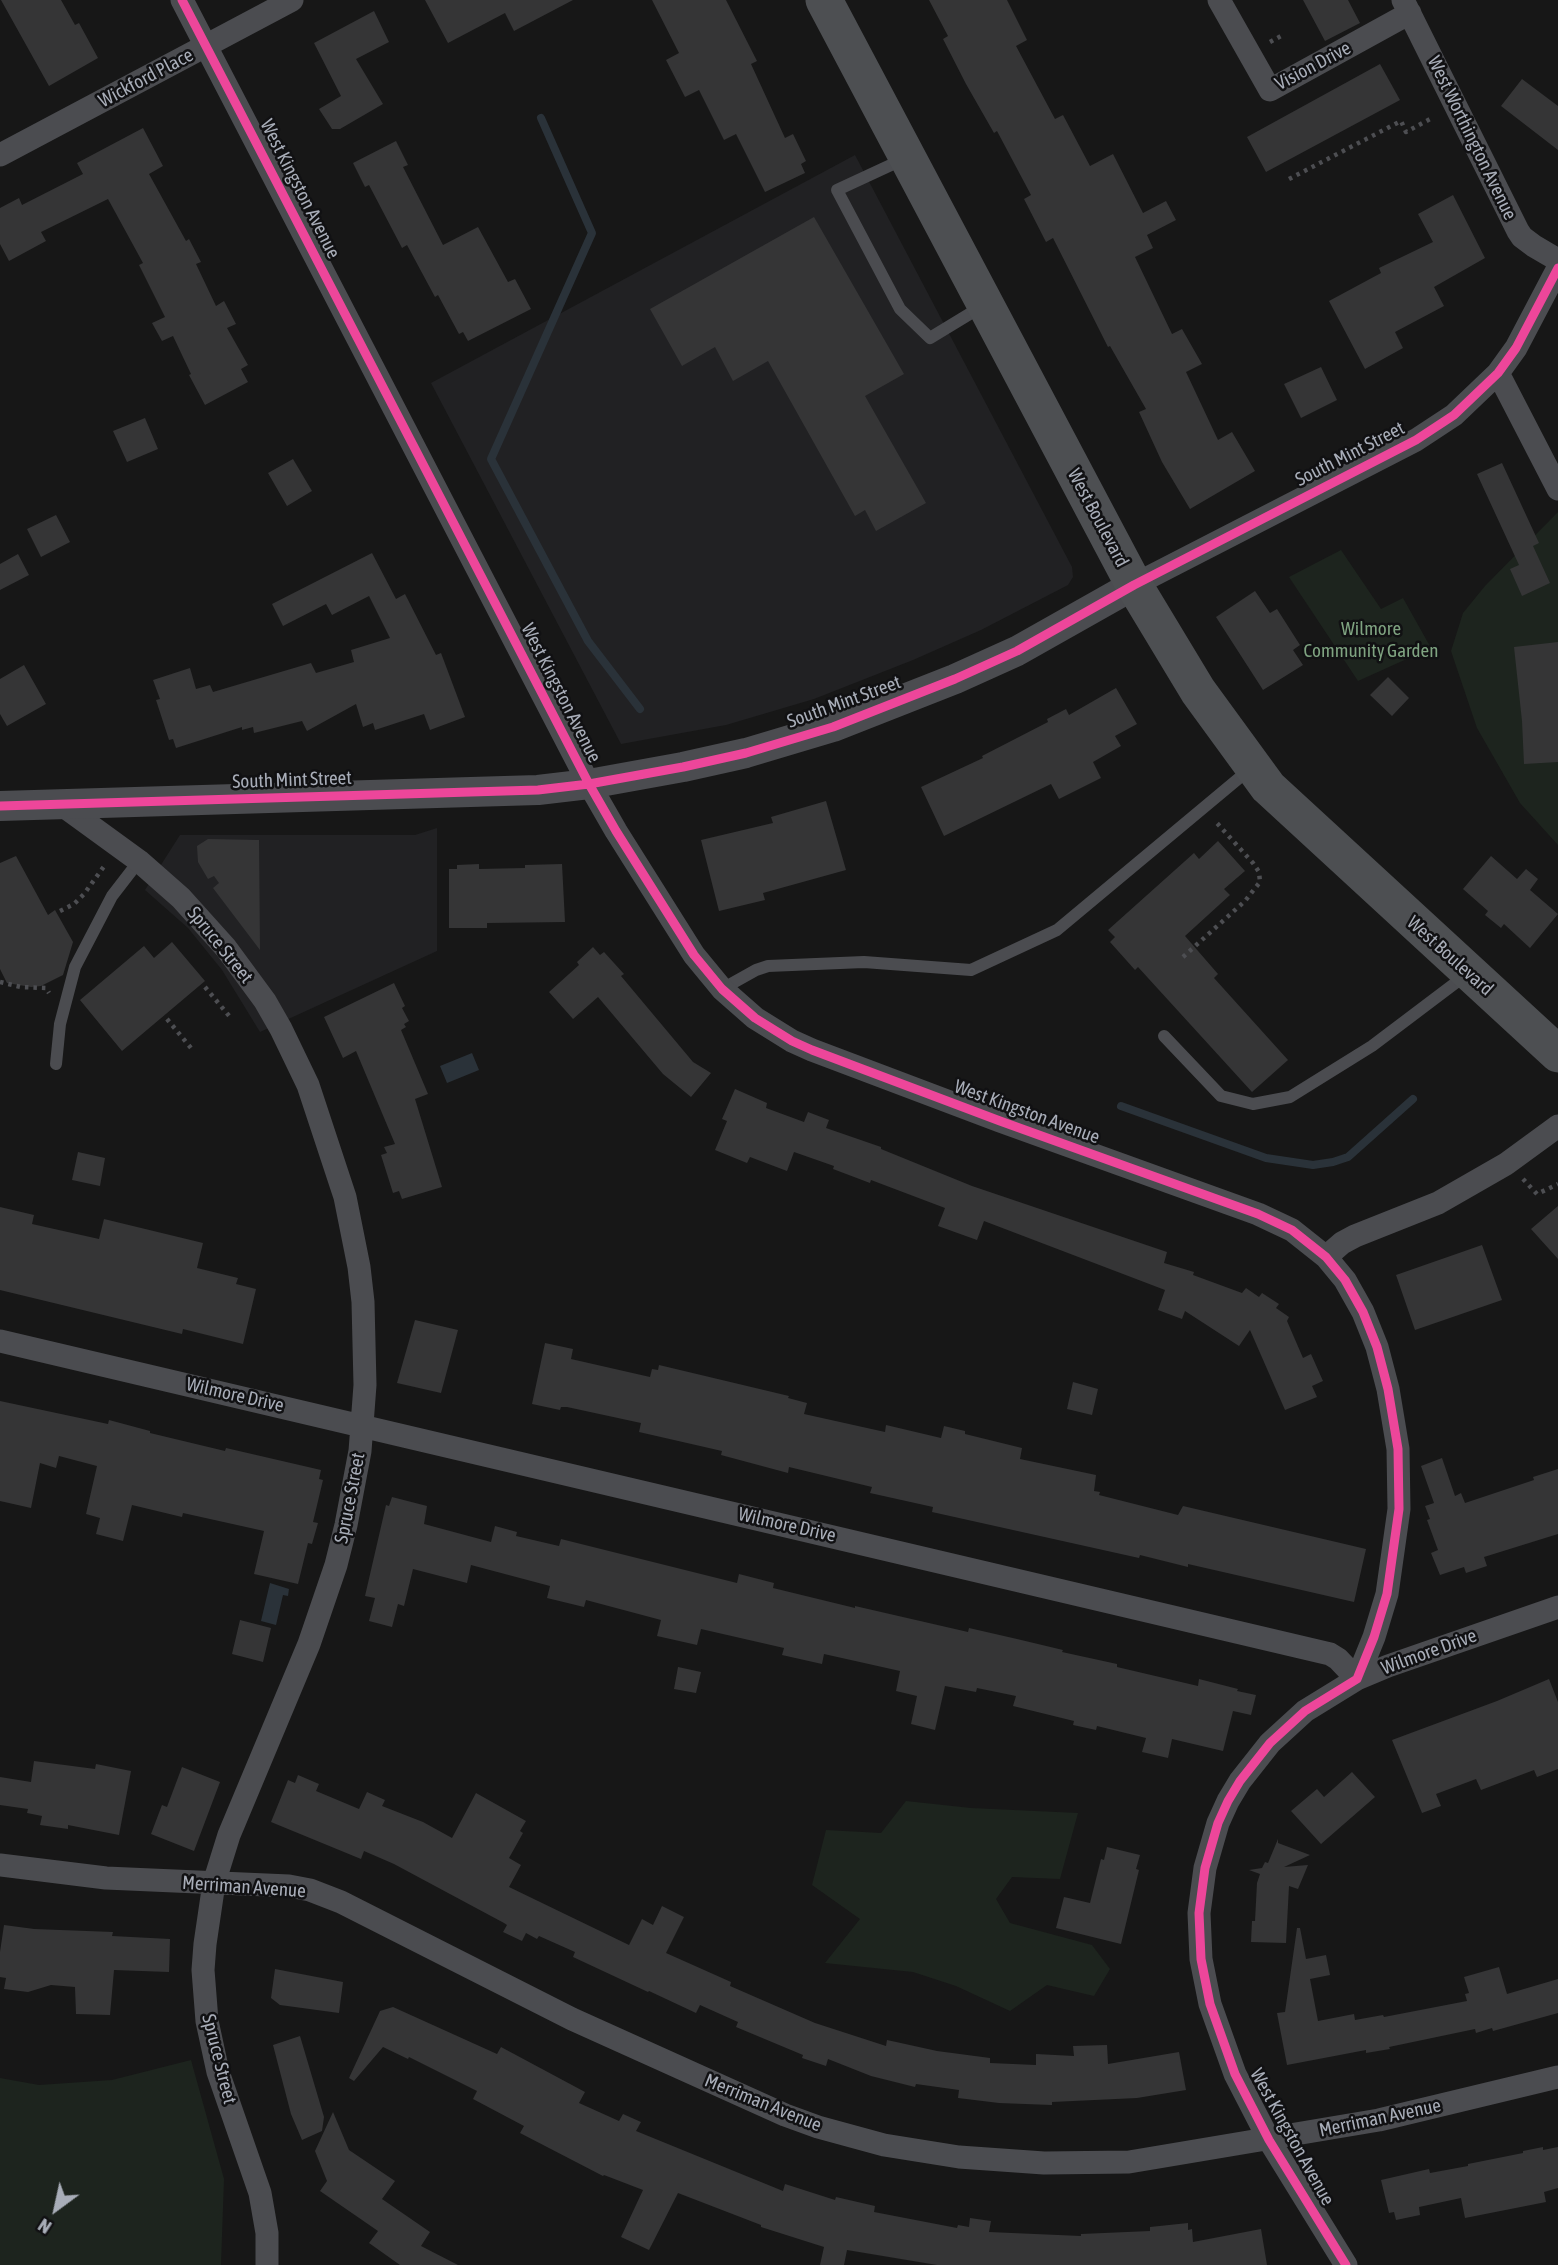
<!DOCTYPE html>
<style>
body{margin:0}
#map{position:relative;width:1558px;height:2265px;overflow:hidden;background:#171717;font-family:"Asap Condensed",sans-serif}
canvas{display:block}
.north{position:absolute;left:21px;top:2174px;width:70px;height:70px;-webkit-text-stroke:5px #111113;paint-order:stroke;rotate:213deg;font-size:19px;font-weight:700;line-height:28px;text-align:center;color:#a8adb8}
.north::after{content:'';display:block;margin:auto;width:24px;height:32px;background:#a8adb8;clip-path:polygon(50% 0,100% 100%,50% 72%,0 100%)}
</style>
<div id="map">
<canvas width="1558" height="2265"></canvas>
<div class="north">N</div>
</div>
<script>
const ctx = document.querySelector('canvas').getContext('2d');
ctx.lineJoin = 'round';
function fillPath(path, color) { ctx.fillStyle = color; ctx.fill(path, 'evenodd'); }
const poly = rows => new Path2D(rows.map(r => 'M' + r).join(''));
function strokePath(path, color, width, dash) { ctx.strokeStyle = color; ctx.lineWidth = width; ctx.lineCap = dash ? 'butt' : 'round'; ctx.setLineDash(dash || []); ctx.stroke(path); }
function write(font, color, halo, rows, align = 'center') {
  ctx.font = font + ' "Asap Condensed",sans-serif'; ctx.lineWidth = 5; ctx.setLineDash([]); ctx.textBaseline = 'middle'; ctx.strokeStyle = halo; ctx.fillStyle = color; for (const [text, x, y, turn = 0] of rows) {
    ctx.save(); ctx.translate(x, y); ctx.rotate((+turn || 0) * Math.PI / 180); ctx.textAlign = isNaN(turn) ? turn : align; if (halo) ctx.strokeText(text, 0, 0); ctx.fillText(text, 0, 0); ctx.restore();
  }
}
fillPath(poly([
 [855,155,1072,567,1073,577,1068,585,981,630,913,660,814,699,726,725,621,744,431,383],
 [437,828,437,951,260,1032,222,970,188,928,145,890,180,835,415,835]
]), '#212123');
fillPath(poly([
 [1558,512,1558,845,1520,803,1477,728,1451,651,1463,613,1485,586],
 [1341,550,1381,609,1403,598,1431,648,1358,681,1289,577],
 [906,1801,971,1808,1078,1813,1060,1879,1012,1877,996,1899,1010,1923,1092,1945,1110,1969,1094,1996,1047,1985,1010,2011,956,1986,913,1972,825,1963,860,1919,812,1885,826,1830,881,1833],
 [191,2060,224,2179,221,2265,0,2265,0,2078,39,2085,112,2080]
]), '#1d241e');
fillPath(poly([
 [472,1053,479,1070,447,1083,440,1066],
 [270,1583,289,1589,288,1596,283,1595,276,1625,261,1621]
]), '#2a3239');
strokePath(poly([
 [541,118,592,233,491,459,588,641,640,709],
 [1121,1106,1266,1158,1313,1165,1333,1162,1348,1157,1413,1099]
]), '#2a3239', 8);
fillPath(poly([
 [1,0,61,0,75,25,79,23,98,58,49,86],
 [425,0,573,0,514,31,505,13,448,43],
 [652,0,726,0,757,61,751,64,785,138,793,134,806,161,801,164,805,173,765,192,736,134,724,140,699,90,685,97,666,60,679,53],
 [929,0,1007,0,1027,40,1016,46,1055,119,1063,115,1090,166,1113,154,1143,213,1166,201,1176,220,1147,235,1153,248,1135,257,1172,334,1182,329,1202,364,1186,372,1218,440,1232,432,1255,471,1190,509,1162,462,1139,412,1146,409,1110,346,1108,347,1053,238,1046,242,1024,199,1031,195,997,131,994,133,966,84,943,39,948,36],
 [1303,0,1348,0,1360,23,1325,41],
 [374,11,389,42,356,59,383,104,340,129,332,129,319,109,341,96,314,43],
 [1380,64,1400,100,1266,172,1247,137],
 [1522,79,1558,106,1558,150,1501,106],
 [143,128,163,166,149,174,186,241,189,239,201,262,196,264,216,306,224,301,236,324,227,328,248,365,241,369,248,382,205,405,189,375,191,374,173,336,162,341,152,323,165,317,139,265,143,263,108,199,41,232,46,241,9,261,0,244,0,208,19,198,22,205,83,174,77,163],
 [396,141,408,165,403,167,443,245,478,227,508,282,515,279,531,309,468,341,463,332,459,334,438,295,435,297,407,245,402,248,369,185,365,187,353,163],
 [1453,195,1485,258,1434,287,1444,306,1395,332,1403,348,1365,369,1329,301,1381,273,1379,268,1433,242,1418,214],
 [814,217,904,374,865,396,926,503,876,531,865,510,855,516,768,361,733,381,715,347,682,366,650,309],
 [1321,367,1337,400,1301,418,1284,384],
 [145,418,158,449,127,462,113,431],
 [293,459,312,491,287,506,268,473],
 [1502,463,1539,543,1533,546,1550,583,1522,596,1510,569,1519,565,1477,474],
 [56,515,70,542,41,557,27,529],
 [372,553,396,599,405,594,436,655,441,653,465,717,430,730,424,714,375,730,373,723,363,727,356,704,307,731,302,721,254,733,253,727,242,730,242,727,176,748,173,739,169,740,156,700,160,699,153,680,190,668,196,689,210,685,213,692,311,663,316,673,354,662,351,650,390,638,369,596,332,615,326,604,283,626,272,604],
 [18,554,29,575,0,590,0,564],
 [1255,591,1270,613,1277,609,1300,645,1293,650,1303,665,1263,690,1216,617],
 [1558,642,1558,762,1524,764,1522,721,1514,647],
 [24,665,46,704,7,726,0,714,0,679],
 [1388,677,1409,698,1392,716,1370,695],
 [1116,688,1137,724,1115,736,1121,746,1093,762,1101,778,1059,799,1051,784,944,836,921,787,983,758,982,756,1048,722,1047,719,1066,709,1069,715],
 [826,801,846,870,763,893,765,900,719,911,701,840,773,823,771,817],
 [208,839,259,840,260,950,213,888,219,883,214,876,208,879,198,862,197,846],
 [1218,841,1245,871,1224,889,1230,895,1185,936,1218,974,1214,978,1288,1060,1252,1092,1138,967,1135,970,1110,942,1115,937,1108,930,1194,853,1199,859],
 [16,856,48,915,55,910,73,942,63,975,41,986,31,987,7,983,0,969,0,863],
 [1491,856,1517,879,1526,869,1538,879,1530,890,1558,914,1530,948,1504,924,1501,928,1485,915,1488,911,1463,889],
 [479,864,479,869,525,868,525,865,562,864,565,922,487,923,487,928,449,928,449,869,457,869,457,865],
 [172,942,205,981,122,1051,80,1000,144,946,154,958],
 [593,947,600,955,604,952,624,974,621,976,693,1062,711,1073,691,1097,663,1074,598,997,573,1019,549,992,579,965,577,962],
 [394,983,405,1006,402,1008,409,1021,404,1024,406,1027,401,1030,428,1094,415,1099,442,1187,402,1199,399,1191,393,1193,381,1155,387,1153,384,1147,395,1144,356,1051,343,1058,324,1017],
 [735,1089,767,1103,766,1108,804,1122,808,1112,829,1120,826,1128,881,1147,881,1149,972,1186,1167,1252,1164,1263,1194,1272,1193,1275,1242,1293,1246,1288,1259,1297,1262,1293,1279,1304,1276,1308,1289,1317,1287,1321,1303,1358,1311,1354,1323,1381,1312,1386,1317,1397,1285,1410,1250,1330,1239,1346,1185,1311,1182,1319,1158,1310,1165,1290,984,1221,977,1240,938,1226,945,1208,871,1180,870,1183,833,1169,834,1166,794,1152,787,1171,750,1157,747,1163,715,1150,727,1121,722,1119],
 [78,1152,105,1158,100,1186,72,1180],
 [1558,1206,1558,1259,1531,1229],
 [0,1207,34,1215,32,1224,99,1239,104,1219,203,1243,197,1268,238,1278,236,1284,256,1289,243,1344,183,1329,182,1334,0,1290],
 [1482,1245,1502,1300,1415,1330,1396,1275],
 [415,1320,458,1330,441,1393,397,1383],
 [545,1343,573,1349,571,1359,650,1377,652,1369,658,1370,659,1365,789,1396,788,1398,807,1403,804,1414,885,1432,886,1425,941,1438,944,1426,965,1431,965,1434,1022,1448,1020,1459,1096,1475,1094,1491,1100,1492,1099,1495,1178,1515,1183,1506,1366,1549,1354,1602,1188,1564,1188,1567,1140,1555,1139,1558,932,1512,933,1507,870,1493,872,1487,789,1467,788,1473,721,1455,722,1451,639,1432,641,1423,567,1407,561,1407,560,1410,532,1404],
 [1073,1382,1098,1389,1092,1415,1067,1409],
 [0,1401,108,1424,109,1420,150,1431,150,1433,225,1451,226,1448,321,1470,319,1479,323,1480,313,1522,318,1523,312,1544,308,1543,298,1584,254,1574,264,1531,183,1513,182,1517,132,1505,123,1541,96,1534,100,1518,86,1514,97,1466,59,1456,56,1468,40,1463,31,1508,0,1501],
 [1442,1458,1455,1496,1461,1493,1465,1503,1534,1480,1533,1477,1558,1469,1558,1534,1484,1557,1487,1566,1466,1573,1464,1567,1440,1575,1431,1553,1438,1550,1427,1520,1430,1519,1425,1506,1434,1503,1421,1466],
 [392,1497,427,1506,424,1524,491,1542,495,1526,517,1532,516,1536,559,1546,561,1539,737,1583,739,1574,774,1583,773,1588,855,1608,855,1606,968,1632,969,1628,1017,1639,1063,1650,1062,1652,1117,1664,1117,1667,1198,1686,1199,1679,1238,1689,1237,1691,1256,1695,1251,1715,1233,1711,1223,1751,1172,1739,1168,1758,1142,1752,1146,1738,1097,1726,1096,1730,1073,1725,1074,1721,1013,1706,1016,1696,977,1688,976,1692,945,1686,935,1730,911,1724,917,1696,896,1691,900,1671,824,1654,822,1664,782,1655,784,1648,701,1629,697,1645,657,1636,661,1620,586,1600,584,1607,547,1598,550,1586,471,1565,467,1583,413,1569,404,1606,398,1604,392,1627,369,1621,375,1598,365,1596,386,1505,389,1506],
 [240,1620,271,1628,263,1662,232,1654],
 [678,1667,701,1672,696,1693,674,1689],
 [1549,1679,1558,1702,1558,1769,1537,1777,1534,1770,1481,1790,1476,1779,1436,1794,1441,1806,1422,1813,1392,1740,1497,1701],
 [34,1761,95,1769,96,1764,131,1771,119,1835,68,1825,68,1829,40,1825,42,1816,27,1813,28,1809,0,1805,0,1777,31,1782],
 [182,1767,220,1782,194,1851,151,1834,162,1805,167,1807],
 [1352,1772,1375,1797,1321,1844,1291,1811,1317,1789,1324,1797],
 [298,1775,319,1784,316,1791,359,1809,367,1792,385,1800,382,1806,423,1822,452,1838,476,1793,526,1821,520,1831,523,1833,509,1858,521,1865,509,1887,629,1945,642,1919,653,1925,662,1906,684,1917,666,1953,731,1982,730,1986,815,2023,886,2046,887,2040,937,2051,990,2058,990,2063,1036,2065,1036,2054,1074,2056,1073,2046,1107,2045,1108,2064,1179,2052,1186,2090,1137,2098,1052,2102,1052,2105,999,2103,958,2098,959,2090,916,2084,915,2087,871,2076,828,2059,826,2066,802,2058,803,2055,736,2027,738,2022,700,2005,696,2013,649,1991,648,1992,573,1957,575,1952,539,1936,537,1939,526,1933,522,1941,503,1932,507,1925,504,1923,394,1864,364,1851,361,1859,271,1822,288,1780,295,1783],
 [1278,1839,1278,1843,1310,1855,1284,1867,1308,1865,1298,1889,1289,1886,1286,1943,1251,1942,1252,1921,1255,1921,1257,1883,1260,1874,1249,1870,1262,1868,1265,1862,1268,1863],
 [1107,1847,1140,1855,1136,1869,1139,1870,1121,1944,1056,1928,1064,1897,1090,1903,1101,1859,1104,1860],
 [4,1925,34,1929,113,1932,112,1936,170,1939,169,1972,114,1970,110,2015,76,2014,75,1987,51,1985,28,1992,4,1989,6,1978,0,1977,0,1952],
 [1297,1928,1300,1928,1306,1959,1326,1955,1330,1975,1310,1979,1318,2021,1354,2014,1355,2020,1383,2015,1384,2017,1467,2001,1465,1994,1469,1993,1464,1977,1499,1967,1507,1994,1558,1979,1558,2013,1493,2031,1492,2028,1476,2033,1475,2029,1389,2047,1390,2049,1366,2053,1366,2050,1287,2065,1277,2013,1285,2012],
 [275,1969,343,1982,339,2013,280,2005,271,1998],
 [393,2007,497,2054,501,2047,585,2092,579,2103,619,2121,623,2114,641,2122,636,2131,783,2191,785,2184,835,2200,836,2197,875,2206,874,2212,957,2228,958,2225,969,2227,970,2218,991,2221,989,2232,1081,2236,1081,2234,1150,2231,1150,2227,1188,2223,1188,2230,1192,2229,1193,2242,1261,2229,1267,2265,937,2265,847,2250,844,2265,820,2265,824,2247,761,2227,761,2225,678,2193,649,2250,621,2237,643,2190,604,2175,603,2176,520,2133,524,2126,473,2099,477,2091,409,2057,408,2059,383,2047,354,2081,349,2078,380,2011],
 [300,2036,324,2117,322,2131,302,2140,291,2114,273,2045],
 [333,2112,349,2150,395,2181,382,2199,430,2232,421,2246,458,2265,400,2265,369,2243,378,2231,320,2191,327,2181,315,2151],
 [1543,2147,1543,2150,1558,2147,1558,2188,1544,2192,1546,2202,1465,2218,1461,2198,1419,2207,1420,2215,1396,2220,1394,2212,1389,2213,1381,2180,1429,2169,1430,2173,1468,2166,1468,2164,1523,2153,1523,2151]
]), '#353536');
strokePath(poly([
 [1270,42,1281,36],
 [1289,179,1401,121,1406,132,1432,118],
 [60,911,74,904,84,894,105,865],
 [1183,957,1245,901,1260,882,1259,872,1253,863,1216,822],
 [0,982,21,987,46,988,49,993],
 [205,987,230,1017],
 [167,1019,191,1048],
 [1523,1179,1537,1194,1558,1184]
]), '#4d4e52', 4.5, [3.5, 5]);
strokePath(poly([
 [906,158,837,190,900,309,930,338,981,307],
 [722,989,756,970,768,966,864,962,971,970,1057,930,1250,769],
 [1164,1036,1221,1096,1253,1104,1290,1097,1372,1046,1466,975],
 [56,1064,60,1024,75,967,112,896,139,861]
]), '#4b4c50', 12);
strokePath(poly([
 [182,0,589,784,616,831,694,955,722,989,755,1018,792,1041,812,1050,1000,1121,1258,1214,1292,1230,1326,1257,1345,1280,1363,1312,1377,1347,1388,1389,1398,1449,1399,1509,1387,1594,1374,1637,1357,1679,1305,1711,1270,1743,1240,1781,1228,1801,1218,1823,1205,1868,1199,1913,1201,1959,1210,2004,1235,2074,1269,2140,1346,2265],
 [1219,0,1270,90,1410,13],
 [1403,0,1518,231,1522,237,1534,246,1558,260],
 [0,155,292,0],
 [1498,373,1558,489],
 [1134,585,1416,440,1454,415,1498,373,1516,348,1558,268],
 [62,805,139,861,181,898,226,948,265,1001,281,1029,308,1085,345,1197,359,1267,363,1302,365,1385,360,1451,346,1525,336,1565,309,1644,229,1835,214,1883,205,1944,203,1970,207,2021,218,2072,260,2193,267,2233,267,2265],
 [1326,1257,1342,1243,1355,1236,1438,1203,1506,1164,1558,1126],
 [0,1341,1330,1654,1338,1659,1357,1679,1388,1666,1558,1607],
 [0,1865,106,1878,289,1886,310,1890,341,1902,572,2019,785,2115,818,2127,884,2145,959,2157,1044,2163,1129,2162,1379,2120,1558,2077]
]), '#4b4c50', 23);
strokePath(poly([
 [0,806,538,790,589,784,683,767,746,753,833,727,955,679,1017,651,1134,585]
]), '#4b4c50', 30);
strokePath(poly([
 [824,0,1134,585,1198,691,1268,787,1558,1054]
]), '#4d4f52', 37);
strokePath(poly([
 [182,0,589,784,616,831,694,955,722,989,755,1018,792,1041,812,1050,1000,1121,1258,1214,1292,1230,1326,1257,1345,1280,1363,1312,1377,1347,1388,1389,1398,1449,1399,1509,1387,1594,1374,1637,1357,1679,1305,1711,1270,1743,1240,1781,1228,1801,1218,1823,1205,1868,1199,1913,1201,1959,1210,2004,1235,2074,1269,2140,1346,2265],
 [0,806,538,790,589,784,683,767,746,753,833,727,955,679,1017,651,1134,585,1416,440,1454,415,1498,373,1516,348,1558,268]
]), '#ed469a', 9);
write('19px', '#a8adb8', '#111113', [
 ["Vision Drive",1313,66,-28],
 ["Wickford Place",146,78,-28],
 ["West Worthington Avenue",1472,138,64],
 ["West Kingston Avenue",300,189,63],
 ["South Mint Street",1350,454,-27],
 ["West Boulevard",1098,518,62],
 ["West Kingston Avenue",561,693,63],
 ["South Mint Street",844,702,-20],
 ["South Mint Street",292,780,-2],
 ["Spruce Street",220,945,51],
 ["West Boulevard",1450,956,42],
 ["West Kingston Avenue",1027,1112,20],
 ["Wilmore Drive",235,1395,13],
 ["Spruce Street",350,1498,-79],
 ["Wilmore Drive",787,1525,13],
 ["Wilmore Drive",1429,1652,-20],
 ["Merriman Avenue",244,1887,4],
 ["Spruce Street",219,2059,76],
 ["Merriman Avenue",763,2103,22],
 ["Merriman Avenue",1380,2118,-12],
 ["West Kingston Avenue",1292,2137,61]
]);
write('19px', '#7fa381', '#111113', [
 ["Wilmore",1371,629],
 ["Community Garden",1371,651]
]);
</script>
